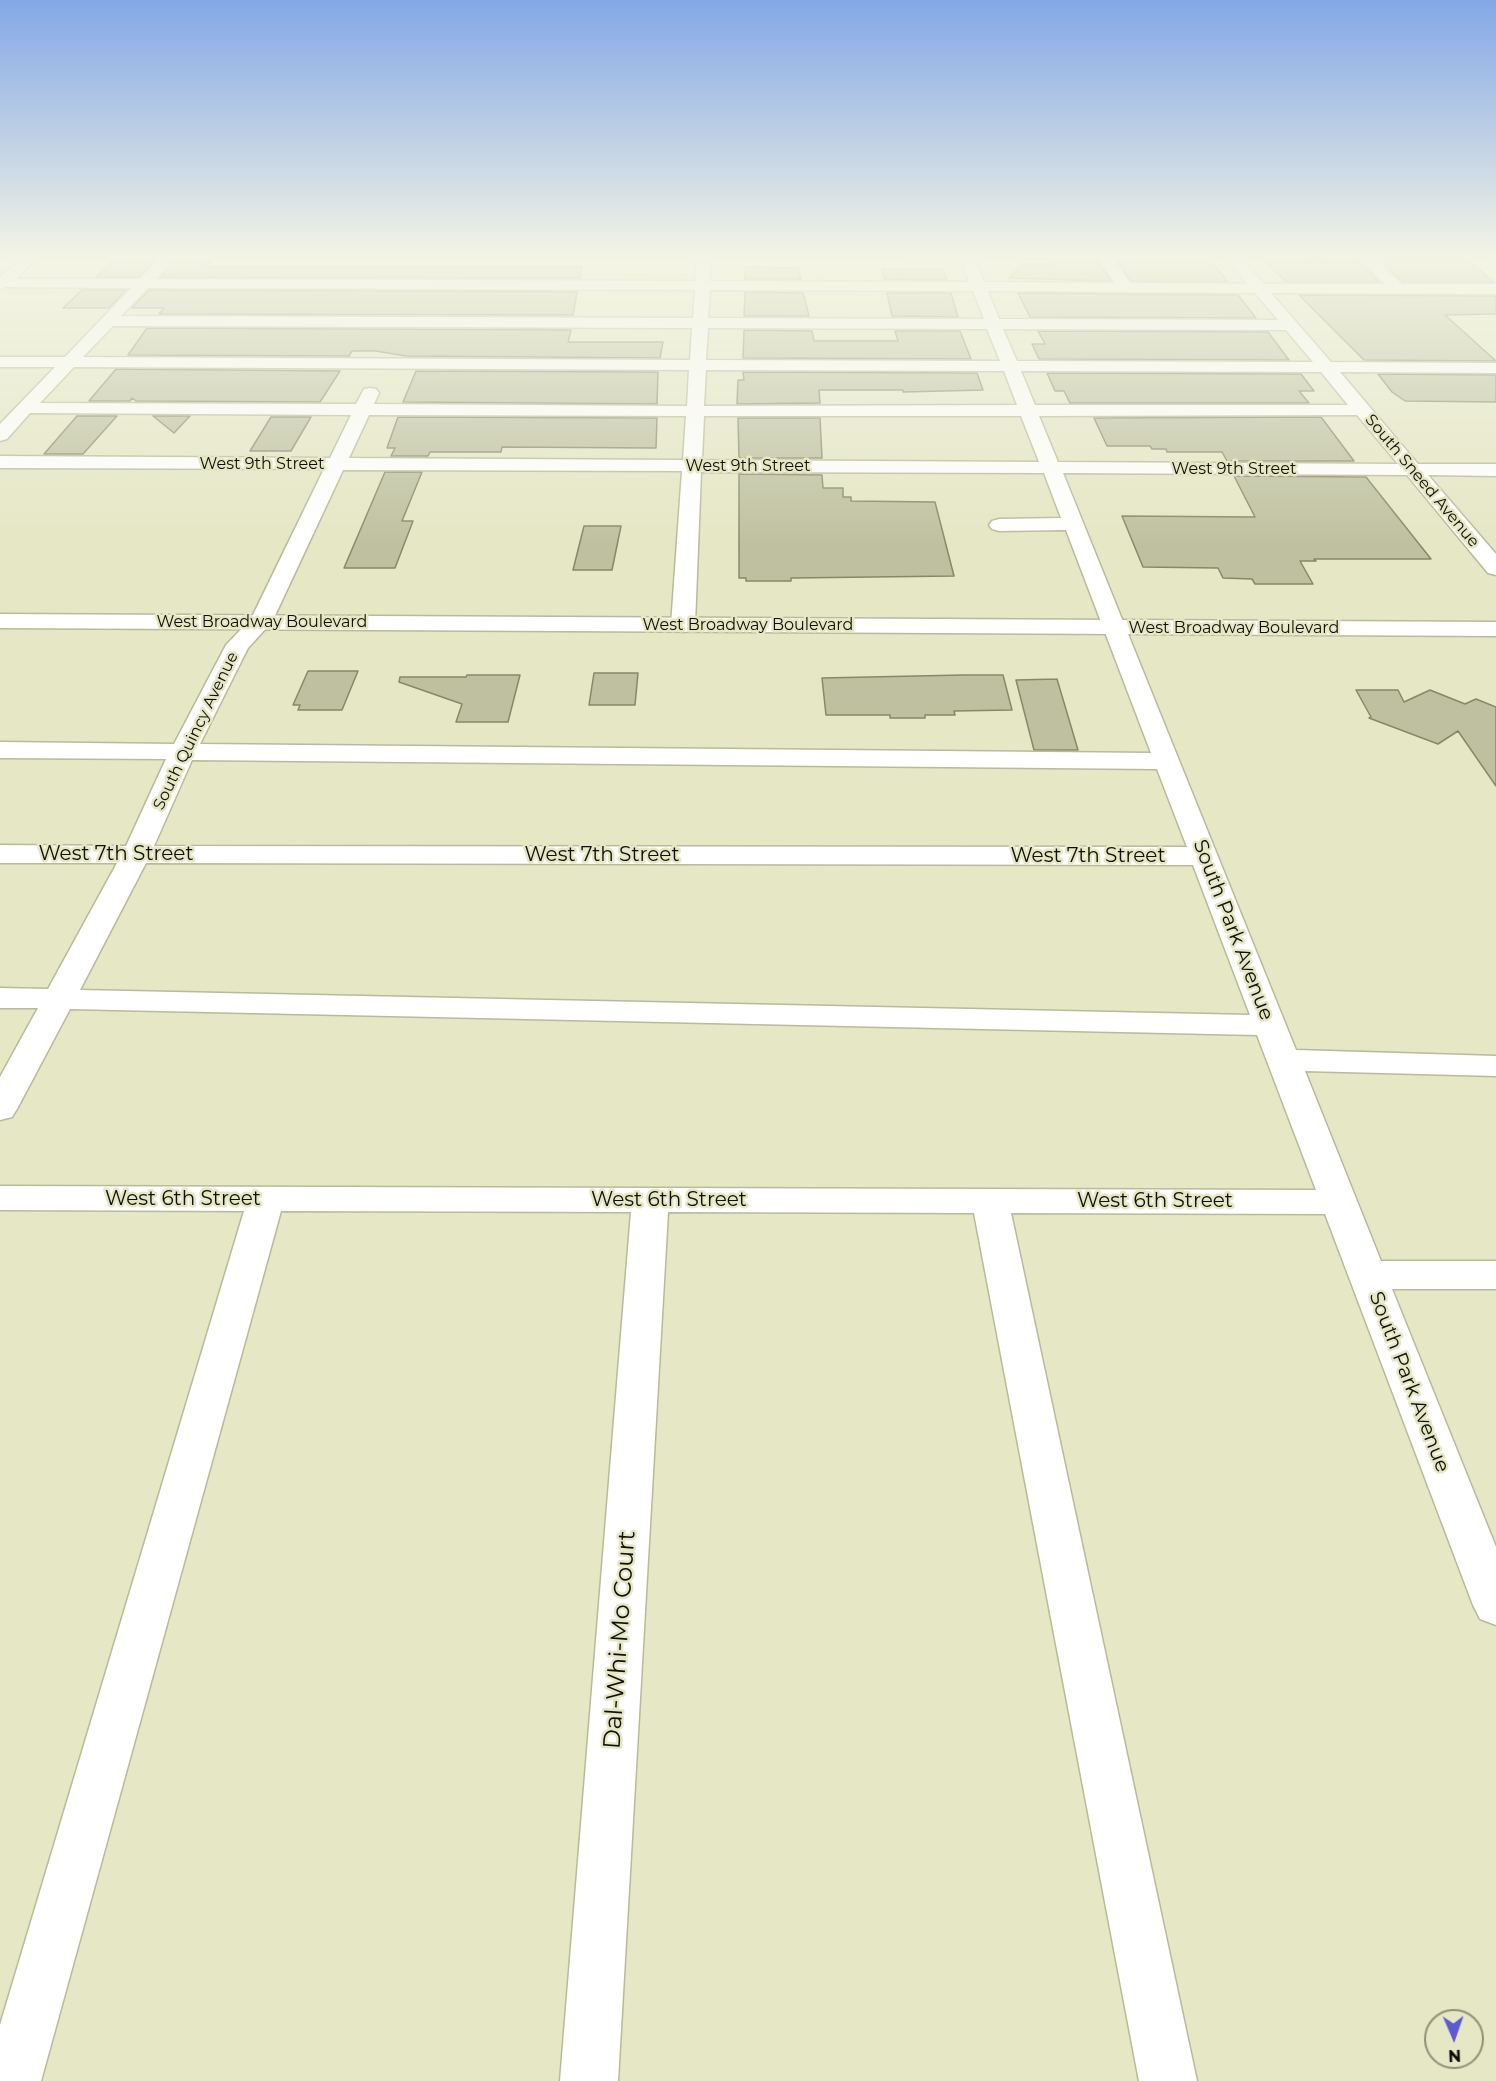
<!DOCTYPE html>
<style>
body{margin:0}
#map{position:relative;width:1496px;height:2081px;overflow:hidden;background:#e5e7c5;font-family:Montserrat,sans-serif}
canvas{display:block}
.north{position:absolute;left:1424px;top:2009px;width:60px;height:60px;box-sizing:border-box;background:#e5e7c5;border:2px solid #8f9178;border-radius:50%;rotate:178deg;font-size:16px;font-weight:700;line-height:24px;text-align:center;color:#0f0f05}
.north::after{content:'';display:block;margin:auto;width:21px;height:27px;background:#5b5cd4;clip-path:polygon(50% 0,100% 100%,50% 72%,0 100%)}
</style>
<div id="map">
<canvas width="1496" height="2081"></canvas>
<div class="north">N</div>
</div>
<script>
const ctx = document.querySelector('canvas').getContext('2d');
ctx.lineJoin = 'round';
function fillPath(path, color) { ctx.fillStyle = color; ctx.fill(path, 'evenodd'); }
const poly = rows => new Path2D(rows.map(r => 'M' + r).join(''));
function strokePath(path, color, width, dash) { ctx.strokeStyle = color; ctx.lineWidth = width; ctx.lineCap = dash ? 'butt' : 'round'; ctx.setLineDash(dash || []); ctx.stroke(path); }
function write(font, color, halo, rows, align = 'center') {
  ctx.font = font + ' Montserrat,sans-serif'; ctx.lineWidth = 5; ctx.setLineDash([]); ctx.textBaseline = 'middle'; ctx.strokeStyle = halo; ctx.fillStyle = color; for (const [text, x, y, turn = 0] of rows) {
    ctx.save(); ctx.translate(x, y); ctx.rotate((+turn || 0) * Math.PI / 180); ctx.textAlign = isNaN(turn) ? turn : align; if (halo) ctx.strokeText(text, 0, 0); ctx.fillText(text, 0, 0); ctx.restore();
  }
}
const building = poly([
 [1306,257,1308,260,1356,259,1379,282,1286,282,1262,258,1306,257],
 [116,258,157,258,139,277,96,277,116,258],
 [178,258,215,258,206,267,582,267,580,278,161,277,178,258],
 [1115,258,1209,258,1228,282,1131,281,1115,258],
 [1378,259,1466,259,1494,282,1403,282,1378,259],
 [1051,260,1097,260,1111,281,1009,278,1022,264,1053,264,1051,260],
 [745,267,798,268,801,279,745,279,745,267],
 [882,269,943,269,947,280,884,279,882,269],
 [82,290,126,290,109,308,63,308,82,290],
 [149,290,577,292,573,315,159,314,164,308,132,308,149,290],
 [745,292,803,293,809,316,744,316,745,292],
 [887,293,951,293,958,317,892,316,887,293],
 [1018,293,1238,295,1256,318,1030,317,1018,293],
 [1299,295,1496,296,1496,314,1445,315,1496,361,1364,360,1299,295],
 [147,328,571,330,568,342,663,342,660,358,406,356,376,351,352,351,349,356,128,355,147,328],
 [744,330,812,331,814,341,898,341,895,331,960,331,971,359,743,358,744,330],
 [1038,331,1268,332,1289,360,1039,359,1032,344,1045,344,1038,331],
 [116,369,340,371,320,402,136,401,132,398,130,401,89,401,116,369],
 [416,371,658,372,657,404,403,402,416,371],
 [743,372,977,373,983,390,903,392,903,390,819,390,820,403,737,404,738,380,744,380,743,372],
 [1047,373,1301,374,1314,391,1299,391,1309,403,1070,403,1064,391,1055,391,1047,373],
 [1378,374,1496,375,1496,402,1405,401,1392,392,1378,374],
 [77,416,117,416,83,454,44,454,77,416],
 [153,416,190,416,174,433,153,416],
 [271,417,311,417,291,451,250,451,271,417],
 [398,417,657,418,656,448,502,447,501,452,430,452,428,456,391,456,395,448,387,448,398,417],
 [1321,417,1354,461,1227,461,1222,452,1167,452,1166,449,1152,449,1150,446,1107,446,1094,418,1321,417],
 [738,418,820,418,822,458,739,458,738,418],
 [385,472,422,472,402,521,413,521,395,568,344,568,385,472],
 [739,474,822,475,823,488,843,488,843,497,851,497,851,501,935,502,954,576,791,578,791,581,746,581,746,578,739,578,739,474],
 [1234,476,1366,477,1431,559,1314,559,1316,561,1300,561,1313,584,1255,584,1252,579,1223,578,1218,568,1143,567,1122,516,1255,517,1234,476],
 [584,526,621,526,612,570,573,570,584,526],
 [308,671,358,671,342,710,298,710,300,705,293,705,308,671],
 [594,673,638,673,635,705,589,705,594,673],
 [467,675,520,675,508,722,456,722,462,704,399,682,400,677,466,677,467,675],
 [963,675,1003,675,1012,710,954,711,955,715,925,715,925,718,890,718,890,715,826,715,822,678,963,675],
 [1057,679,1078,750,1034,750,1016,680,1057,679],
 [1356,690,1398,690,1404,702,1430,690,1465,704,1476,699,1496,707,1496,786,1458,731,1438,744,1369,718,1371,717,1356,690]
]);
fillPath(building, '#bec09f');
strokePath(building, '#878869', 1.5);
const minor = poly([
 [25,256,40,256,16,279,140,279,162,256,177,256,156,279,695,281,697,256,711,256,710,281,969,282,961,260,913,260,906,256,973,256,984,282,1115,283,1097,256,1111,256,1130,283,1247,284,1225,256,1240,256,1263,284,1385,284,1356,256,1371,256,1402,284,1496,284,1496,294,1271,293,1331,362,1496,363,1496,373,1340,372,1418,464,1496,464,1496,476,1428,475,1496,554,1496,575,1488,573,1407,475,1063,473,1296,1050,1496,1056,1496,1076,1305,1071,1381,1261,1496,1261,1496,1289,1392,1289,1496,1547,1496,1625,1480,1619,1473,1605,1325,1214,1011,1213,1197,2081,1139,2081,974,1213,668,1212,618,2081,560,2081,631,1212,281,1211,41,2081,0,2081,0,2025,244,1211,0,1210,0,1186,1316,1190,1257,1035,70,1009,17,1109,12,1117,0,1120,0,1077,38,1008,0,1008,0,988,48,989,117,863,0,863,0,845,126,846,166,759,0,758,0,742,174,744,226,645,251,619,324,469,0,468,0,456,330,458,351,415,30,413,7,439,0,441,0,424,55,367,0,367,0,357,65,357,131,288,6,287,0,289,0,277,25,256],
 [148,288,695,290,693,318,121,316,148,288],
 [710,290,973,291,984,319,708,318,710,290],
 [988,291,1255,293,1278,320,999,319,988,291],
 [113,326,692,328,690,360,83,357,113,326],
 [708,328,987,329,1000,361,706,360,708,328],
 [1003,329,1286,330,1313,362,1017,361,1003,329],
 [74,367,689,370,687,406,374,404,379,393,376,389,370,388,364,389,356,404,40,403,74,367],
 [706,370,1004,371,1017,405,704,406,706,370],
 [1021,371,1321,372,1348,405,1035,405,1021,371],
 [369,415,686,416,683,460,349,458,369,415],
 [1357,415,1398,464,1058,462,1039,416,1357,415],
 [704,416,1021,416,1039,462,702,460,704,416],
 [343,470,682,471,671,625,675,630,683,632,691,630,695,625,701,472,1044,473,1061,518,999,519,992,521,989,525,992,529,999,531,1066,530,1151,753,200,744,248,648,272,622,343,470],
 [192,760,1157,769,1187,847,154,846,192,760],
 [146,863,1193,865,1250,1015,80,990,146,863],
 [1486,256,1496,256,1496,263,1491,262,1486,256]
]);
const highway = poly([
 [0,614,1496,622,1496,636,0,628,0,614]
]);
strokePath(minor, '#b8ba99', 3);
strokePath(highway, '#b8ba99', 3);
fillPath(minor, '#fff');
fillPath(highway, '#fff');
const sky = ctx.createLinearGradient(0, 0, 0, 547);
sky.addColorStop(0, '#83a7e6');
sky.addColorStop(0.47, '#f3f4e5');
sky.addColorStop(1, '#f3f4e500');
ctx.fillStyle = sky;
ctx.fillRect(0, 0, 1496, 547);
write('16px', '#0f0f05', '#e5e7c5', [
 ["West 9th Street",262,464],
 ["West 9th Street",748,466],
 ["West 9th Street",1234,469],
 ["South Sneed Avenue",1422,481,50],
 ["West Broadway Boulevard",262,622],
 ["West Broadway Boulevard",748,625],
 ["West Broadway Boulevard",1234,628],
 ["South Quincy Avenue",196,731,-64]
]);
write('20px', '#0f0f05', '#e5e7c5', [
 ["West 7th Street",116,854],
 ["West 7th Street",602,855],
 ["West 7th Street",1088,856],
 ["South Park Avenue",1233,930,69],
 ["West 6th Street",183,1199],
 ["West 6th Street",669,1200],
 ["West 6th Street",1155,1201],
 ["South Park Avenue",1409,1382,69]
]);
write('24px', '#0f0f05', '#e5e7c5', [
 ["Dal-Whi-Mo Court",620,1640,-86]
]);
</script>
